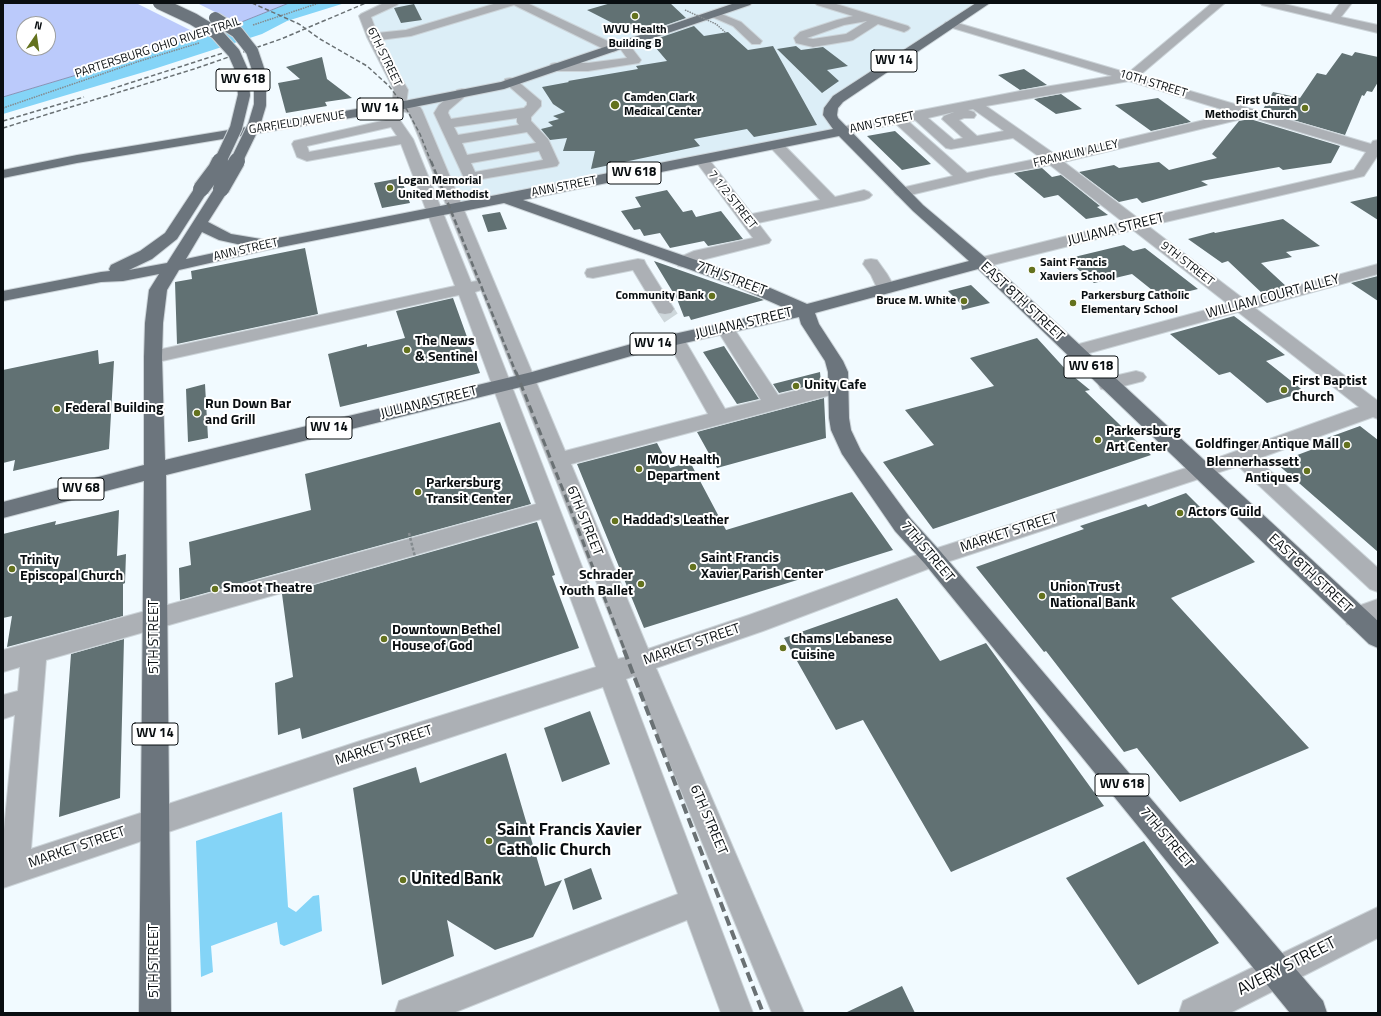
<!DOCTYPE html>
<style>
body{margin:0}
#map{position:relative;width:1381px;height:1016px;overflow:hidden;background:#f1faff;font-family:"Titillium Web",sans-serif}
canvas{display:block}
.frame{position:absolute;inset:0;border:4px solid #090e11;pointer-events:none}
.north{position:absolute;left:16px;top:16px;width:40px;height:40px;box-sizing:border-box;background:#fff;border:1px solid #9d9fa0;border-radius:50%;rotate:13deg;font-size:11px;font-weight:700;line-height:16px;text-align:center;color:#090e11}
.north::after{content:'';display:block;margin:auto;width:14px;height:18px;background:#64721e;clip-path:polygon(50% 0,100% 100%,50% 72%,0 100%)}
</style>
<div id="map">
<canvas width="1381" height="1016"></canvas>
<div class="frame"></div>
<div class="north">N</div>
</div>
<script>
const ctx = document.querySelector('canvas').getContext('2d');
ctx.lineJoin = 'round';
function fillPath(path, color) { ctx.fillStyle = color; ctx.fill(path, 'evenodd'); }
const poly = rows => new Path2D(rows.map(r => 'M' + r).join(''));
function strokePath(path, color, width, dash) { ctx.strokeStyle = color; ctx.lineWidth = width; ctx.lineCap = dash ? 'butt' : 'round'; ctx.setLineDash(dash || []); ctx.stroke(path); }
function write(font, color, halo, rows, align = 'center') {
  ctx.font = font + ' "Titillium Web",sans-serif'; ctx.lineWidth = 4; ctx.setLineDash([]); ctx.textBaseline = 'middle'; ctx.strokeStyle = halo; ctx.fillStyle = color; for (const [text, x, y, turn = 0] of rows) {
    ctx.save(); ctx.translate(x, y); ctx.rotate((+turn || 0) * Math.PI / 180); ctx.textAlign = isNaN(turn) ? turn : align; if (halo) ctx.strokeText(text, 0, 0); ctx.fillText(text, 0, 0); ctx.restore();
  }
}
fillPath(poly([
 [393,3,984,3,832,104,842,131,456,208,415,111,399,106,401,90,365,16]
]), '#dceef7');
fillPath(poly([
 [289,3,345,3,287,21,262,34,154,69,3,114,3,97,100,68,161,47,224,29],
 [282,812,288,907,296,912,313,896,319,895,322,931,284,946,280,944,277,922,211,946,213,972,201,977,196,841]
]), '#84d4f7');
const water = poly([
 [3,3,289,3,224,29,161,47,100,68,3,97,3,3],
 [24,24,48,24,48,48,24,48,24,24]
]);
fillPath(water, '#bbcafb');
strokePath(water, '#8692b5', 1);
fillPath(poly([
 [136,3,197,3,221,15,224,31,199,38,192,31]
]), '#f1faff');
fillPath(poly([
 [611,3,670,3,686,18,643,33,637,26,626,30,587,10],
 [414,4,422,20,401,23,394,8],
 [694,26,704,36,728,32,748,50,773,46,817,125,754,137,747,129,694,139,700,146,591,169,595,151,563,151,567,138,550,140,541,129,553,126,548,122,559,119,553,116,565,112,553,104,542,87,569,82,568,81,638,69,636,66,667,61,650,41],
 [796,46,801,50,823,47,848,66,827,70,839,81,822,93,777,49],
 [1355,52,1378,57,1378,82,1372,92,1367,91,1364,96,1362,95,1345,135,1262,111,1273,92,1300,98,1317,73,1326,75,1342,53,1352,56],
 [322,57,327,79,352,98,325,102,327,106,286,113,278,83,300,79,286,67],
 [1024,69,1047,85,1020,90,998,75],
 [1061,94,1082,109,1056,114,1034,99],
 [1158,98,1191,122,1151,131,1115,105],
 [1250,119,1340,146,1331,163,1283,170,1279,167,1201,181,1208,185,1142,203,1137,198,1119,202,1079,172,1114,165,1119,168,1159,162,1169,170,1217,158,1212,154,1239,121],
 [895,131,931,164,902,170,867,136],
 [1042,168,1052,177,1061,175,1100,206,1097,207,1108,215,1086,219,1058,195,1044,198,1014,173],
 [401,178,410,203,382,208,374,183],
 [667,190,683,212,692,210,696,217,721,211,743,239,708,246,704,241,670,248,660,233,644,236,640,229,634,230,621,211,641,207,635,197],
 [1378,196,1378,220,1350,202],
 [500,212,507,229,488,232,482,215],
 [1283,219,1320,246,1286,252,1292,257,1261,263,1287,287,1263,294,1228,261,1222,263,1188,239,1214,232,1215,233],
 [1124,245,1133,251,1145,248,1198,289,1162,298,1132,274,1094,283,1066,259],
 [305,248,318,314,177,344,175,282,192,279,191,271],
 [654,261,759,298,764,300,691,320,689,316,684,317,677,299],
 [1378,276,1378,301,1351,283],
 [971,285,990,303,962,310,961,304,948,291],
 [453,298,480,373,340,407,328,354,367,344,367,347,405,338,396,311],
 [1234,316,1285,355,1266,361,1305,392,1267,403,1230,372,1219,375,1170,334],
 [1037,338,1068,372,1090,390,1085,391,1151,455,933,529,883,462,934,445,905,410,994,386,970,358],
 [724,346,743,375,759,399,737,404,703,352],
 [98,350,99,364,114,361,109,449,13,471,15,460,3,463,3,370],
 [820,372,821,383,779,393,773,384],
 [205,384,208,438,188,442,186,389],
 [824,398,826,438,717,468,697,432],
 [500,422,531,504,180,600,179,568,191,565,189,542,311,510,305,474],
 [1360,426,1378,440,1378,552,1276,463,1332,442,1327,438],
 [657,443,670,468,690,462,726,530,852,492,893,550,644,628,577,464],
 [1186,493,1255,562,1171,598,1309,748,1180,802,1137,748,1124,752,1046,651,1044,652,976,567,1084,529,1080,526,1146,504,1148,507],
 [119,510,117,556,126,554,125,583,123,584,123,616,7,647,12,616,3,618,3,534,56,521,55,525],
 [537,522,555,575,552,576,579,648,302,739,300,728,278,735,275,683,293,677,282,594],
 [897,598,940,661,986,643,1104,806,951,872,863,720,836,730,784,638],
 [124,639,120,798,59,817,71,654],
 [590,711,610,764,562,782,544,728],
 [506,753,545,886,562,880,533,937,495,950,447,920,454,956,382,985,353,788,416,767,420,783],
 [1144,841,1219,943,1138,985,1066,878],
 [591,868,602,899,573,910,564,879],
 [902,986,915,1013,845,1013]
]), '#617173');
strokePath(poly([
 [665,309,671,318]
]), '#ced7db', 16, [16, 8]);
const minor = poly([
 [384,3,399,3,397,5,371,17,377,33,406,30,497,3,527,3,616,45,618,48,616,51,612,52,608,51,514,5,411,36,380,40,408,90,406,104,420,107,422,110,565,451,708,414,666,339,669,335,675,333,681,335,684,339,725,409,761,400,716,328,719,324,725,322,731,324,778,395,839,380,846,381,849,386,846,391,571,464,648,649,749,615,925,552,1214,459,1359,407,1238,312,1075,357,1068,355,1066,351,1068,347,1228,304,1133,230,981,268,975,267,973,263,975,259,1123,222,1050,165,990,176,902,197,897,195,894,192,897,189,953,176,896,124,842,135,837,134,835,131,837,128,842,127,917,111,1020,91,1112,76,946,26,944,24,946,22,954,22,1128,73,1212,3,1225,3,1139,76,1371,144,1373,141,1378,140,1378,155,1364,176,1148,226,1245,300,1378,264,1378,274,1255,308,1378,401,1378,419,1373,417,1257,459,1378,568,1378,592,1370,589,1238,466,941,564,763,631,656,668,804,1013,772,1013,634,676,626,679,753,1013,721,1013,687,920,453,1013,395,1013,399,1001,678,894,603,687,360,767,3,888,3,840,15,715,3,719,3,695,18,691,20,667,3,672,3,650,536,504,459,295,153,363,146,361,144,357,146,353,153,351,455,286,401,144,307,161,297,157,292,144,294,141,386,120,383,115,392,105,394,90,367,37,359,16,361,14,384,3],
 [1129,81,1234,113,1056,155,986,106,1129,81],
 [973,109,1004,131,977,136,959,120,964,118,974,118,976,115,974,112,968,110,973,109],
 [402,111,409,113,477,281,471,282,413,139,397,116,402,111],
 [954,112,944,116,942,119,963,138,954,140,928,118,954,112],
 [1250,117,1366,152,1354,170,1139,219,1064,162,1250,117],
 [915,120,946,148,951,149,1013,138,1041,158,967,173,909,122,915,120],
 [391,127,397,136,309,152,307,146,391,127],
 [481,290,626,657,618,659,475,292,481,290],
 [541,519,596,667,360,741,31,849,46,660,541,519],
 [815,3,833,3,908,26,910,28,908,30,904,32,878,24,853,40,849,41,813,47,796,43,794,38,800,32,837,20,853,16,817,5,815,3],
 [867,21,846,34,813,39,807,38,844,25,867,21],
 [1260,3,1280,3,1331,15,1340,3,1352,3,1341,17,1378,25,1378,33,1262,5,1260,3],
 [714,11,741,22,762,41,760,44,752,44,733,26,710,16,708,14,710,12,714,11],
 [628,39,632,40,634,43,631,47,641,60,639,63,588,71,555,71,551,70,549,67,551,64,555,63,588,63,627,58,619,47,624,40,628,39],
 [510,78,515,79,541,101,541,106,531,117,531,121,548,139,559,163,557,166,552,167,470,181,465,180,434,113,439,105,457,90,462,89,467,90,469,93,449,110,448,113,451,119,524,108,527,105,527,102,504,82,505,79,510,78],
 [517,118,517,122,519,125,458,135,454,127,517,118],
 [527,132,536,143,467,155,462,143,527,132],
 [539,151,543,160,475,172,471,163,539,151],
 [776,141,781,142,835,197,864,190,869,192,872,195,869,198,864,200,758,223,771,240,769,243,706,259,684,267,678,266,676,262,678,258,694,251,753,238,697,163,695,160,697,157,702,156,707,157,752,214,820,200,771,148,769,145,771,142,776,141],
 [638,259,644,260,646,264,674,309,671,313,665,314,659,313,633,270,593,278,587,277,585,273,587,269,638,259],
 [871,259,877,260,887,274,895,288,892,292,886,293,880,292,877,288,871,275,863,264,865,260,871,259],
 [1136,371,1143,373,1146,377,1143,381,1108,390,1101,389,1098,384,1101,379,1136,371],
 [1378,599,1378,619,1356,627,1347,624,1344,617,1347,610,1378,599],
 [1378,907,1378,938,1230,1013,1179,1013,1183,1001,1378,907]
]);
const major = poly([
 [735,3,752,3,750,5,504,89,399,110,77,163,3,178,3,170,77,155,399,102,501,82,735,3],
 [976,3,990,3,843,102,838,108,837,115,838,118,923,205,987,259,1378,621,1378,648,1369,644,978,269,815,313,819,324,843,361,848,372,849,418,851,430,861,451,911,519,941,552,1323,1001,1327,1013,1290,1013,925,564,895,531,842,454,831,430,829,418,828,372,825,361,801,324,799,317,645,352,533,384,166,475,171,1013,139,1013,144,481,3,518,3,502,144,465,144,357,145,323,149,290,159,274,123,281,101,282,3,301,3,291,101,272,110,271,109,269,111,265,140,251,165,233,196,186,201,184,206,186,209,189,177,239,152,259,129,270,167,263,216,186,221,184,226,186,229,189,208,222,231,234,267,240,833,129,823,115,824,108,833,96,976,3],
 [839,136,913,211,969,261,807,304,745,277,523,200,839,136],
 [504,203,733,285,787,309,642,341,532,372,165,460,162,357,163,323,167,290,179,270,271,249,504,203],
 [202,232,219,240,246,246,186,259,202,232]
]);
strokePath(minor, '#ccd4d9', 2);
strokePath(major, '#ccd4d9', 2);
strokePath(poly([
 [253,25,319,3],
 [3,108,140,61,199,43]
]), '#848b8f', 1.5, [1.5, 1]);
fillPath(minor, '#acb0b5');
fillPath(major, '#6c757d');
strokePath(poly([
 [252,3,299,24,320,39,367,66,389,86,407,110,420,134,431,162],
 [111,89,223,53],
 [3,121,84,97],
 [3,128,194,69,281,39,366,3]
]), '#6a7174', 1.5, [4.5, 2.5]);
strokePath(poly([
 [431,161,516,373]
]), '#6a7174', 2.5, [6, 3]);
strokePath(poly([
 [516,372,565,495,625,651]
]), '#6a7174', 3, [8, 4]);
strokePath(poly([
 [624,650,763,1013]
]), '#6a7174', 4, [10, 5]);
const majorBridgeFar1 = poly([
 [159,3,193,19,216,33,234,53,242,71,244,95,236,128,220,162],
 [215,18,237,32,252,51,260,75,260,105,254,125,236,162]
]);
const majorBridge = poly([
 [201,189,216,169,220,161],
 [221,189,237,161]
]);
strokePath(majorBridgeFar1, '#ccd4d9', 14, []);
strokePath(majorBridge, '#ccd4d9', 18, []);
strokePath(poly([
 [685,10,716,24,725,32]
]), '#848b8f', 1.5, [1.5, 1]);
strokePath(poly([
 [409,533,415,557]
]), '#848b8f', 2.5, [3, 2]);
strokePath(majorBridgeFar1, '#6c757d', 12);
strokePath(majorBridge, '#6c757d', 16);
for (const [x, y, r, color] of [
 [635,16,4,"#64721e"],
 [615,105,5,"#64721e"],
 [1305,108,4,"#64721e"],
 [390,188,4,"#64721e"],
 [1032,270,4,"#64721e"],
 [712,296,4,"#64721e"],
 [964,301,4,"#64721e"],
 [1073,303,4,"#64721e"],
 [407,350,4,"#64721e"],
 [796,386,4,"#64721e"],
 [1284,390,4,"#64721e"],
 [57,409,4,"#64721e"],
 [197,413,4,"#64721e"],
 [1098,440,4,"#64721e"],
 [1347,445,4,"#64721e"],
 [639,469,4,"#64721e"],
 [1307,471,4,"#64721e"],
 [418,492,4,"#64721e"],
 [1180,513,4,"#64721e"],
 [615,521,4,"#64721e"],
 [693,567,4,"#64721e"],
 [12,569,4,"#64721e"],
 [641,584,4,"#64721e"],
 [215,589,4,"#64721e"],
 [1042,596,4,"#64721e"],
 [384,639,4,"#64721e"],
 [783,648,4,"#64721e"],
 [489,841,4,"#64721e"],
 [403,880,4,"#64721e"]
]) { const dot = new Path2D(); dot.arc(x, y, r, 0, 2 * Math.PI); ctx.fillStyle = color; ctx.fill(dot); strokePath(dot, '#fff', 1.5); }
write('bold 12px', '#090e11', '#fff', [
 ["WVU Health",635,30,"center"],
 ["Building B",635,44,"center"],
 ["Camden Clark",624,98],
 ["Medical Center",624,112],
 ["First United",1297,101,"right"],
 ["Methodist Church",1297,115,"right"],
 ["Logan Memorial",398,181],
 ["United Methodist",398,195],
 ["Saint Francis",1040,263],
 ["Xaviers School",1040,277],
 ["Community Bank",704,296,"right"],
 ["Parkersburg Catholic",1081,296],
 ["Elementary School",1081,310],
 ["Bruce M. White",956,301,"right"]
], 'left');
write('12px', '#090e11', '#fff', [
 ["PARTERSBURG OHIO RIVER TRAIL",158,48,-18],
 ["6TH STREET",384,57,64],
 ["10TH STREET",1153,84,17],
 ["GARFIELD AVENUE",297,123,-9],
 ["ANN STREET",882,123,-12],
 ["FRANKLIN ALLEY",1076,154,-13],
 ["ANN STREET",564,187,-11],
 ["7 1/2 STREET",732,200,52],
 ["ANN STREET",246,250,-13],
 ["9TH STREET",1187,264,38]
]);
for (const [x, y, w] of [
 [894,61,46],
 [243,80,54],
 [380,109,46],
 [634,173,54],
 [653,344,46],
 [1091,367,54],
 [329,428,46],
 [81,489,46],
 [155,734,46],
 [1122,785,54]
]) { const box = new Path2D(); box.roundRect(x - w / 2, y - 11, w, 22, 3); ctx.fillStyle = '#fff'; ctx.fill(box); strokePath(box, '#090e11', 1); }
write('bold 13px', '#090e11', null, [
 ["WV 14",894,61],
 ["WV 618",243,80],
 ["WV 14",380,109],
 ["WV 618",634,173],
 ["WV 14",653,344],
 ["WV 618",1091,367],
 ["WV 14",329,428],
 ["WV 68",81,489],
 ["WV 14",155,734],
 ["WV 618",1122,785]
]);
write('14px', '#090e11', '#fff', [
 ["JULIANA STREET",1116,230,-14],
 ["7TH STREET",731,279,21],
 ["WILLIAM COURT ALLEY",1273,297,-15],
 ["EAST 8TH STREET",1022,302,43],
 ["JULIANA STREET",744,324,-13],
 ["JULIANA STREET",429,403,-14],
 ["6TH STREET",584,521,68],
 ["MARKET STREET",1009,533,-18],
 ["7TH STREET",927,552,50],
 ["EAST 8TH STREET",1310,574,43],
 ["5TH STREET",155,637,-90],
 ["MARKET STREET",692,645,-19],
 ["MARKET STREET",384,746,-18],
 ["6TH STREET",708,820,67],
 ["7TH STREET",1166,838,50],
 ["MARKET STREET",77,848,-19],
 ["5TH STREET",155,961,-90]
]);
write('bold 14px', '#090e11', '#fff', [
 ["The News",415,342],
 ["& Sentinel",415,358],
 ["First Baptist",1292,382],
 ["Church",1292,398],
 ["Unity Cafe",804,386],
 ["Run Down Bar",205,405],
 ["and Grill",205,421],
 ["Federal Building",65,409],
 ["Parkersburg",1106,432],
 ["Art Center",1106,448],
 ["Goldfinger Antique Mall",1339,445,"right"],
 ["MOV Health",647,461],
 ["Department",647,477],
 ["Blennerhassett",1299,463,"right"],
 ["Antiques",1299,479,"right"],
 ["Parkersburg",426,484],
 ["Transit Center",426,500],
 ["Actors Guild",1188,513],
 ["Haddad's Leather",623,521],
 ["Saint Francis",701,559],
 ["Xavier Parish Center",701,575],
 ["Trinity",20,561],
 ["Episcopal Church",20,577],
 ["Schrader",633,576,"right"],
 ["Youth Ballet",633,592,"right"],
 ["Union Trust",1050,588],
 ["National Bank",1050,604],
 ["Smoot Theatre",223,589],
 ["Downtown Bethel",392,631],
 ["House of God",392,647],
 ["Chams Lebanese",791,640],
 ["Cuisine",791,656]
], 'left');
write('bold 17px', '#090e11', '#fff', [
 ["Saint Francis Xavier",497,831],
 ["Catholic Church",497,851],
 ["United Bank",411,880]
], 'left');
write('17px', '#090e11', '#fff', [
 ["AVERY STREET",1287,967,-27]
]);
</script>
